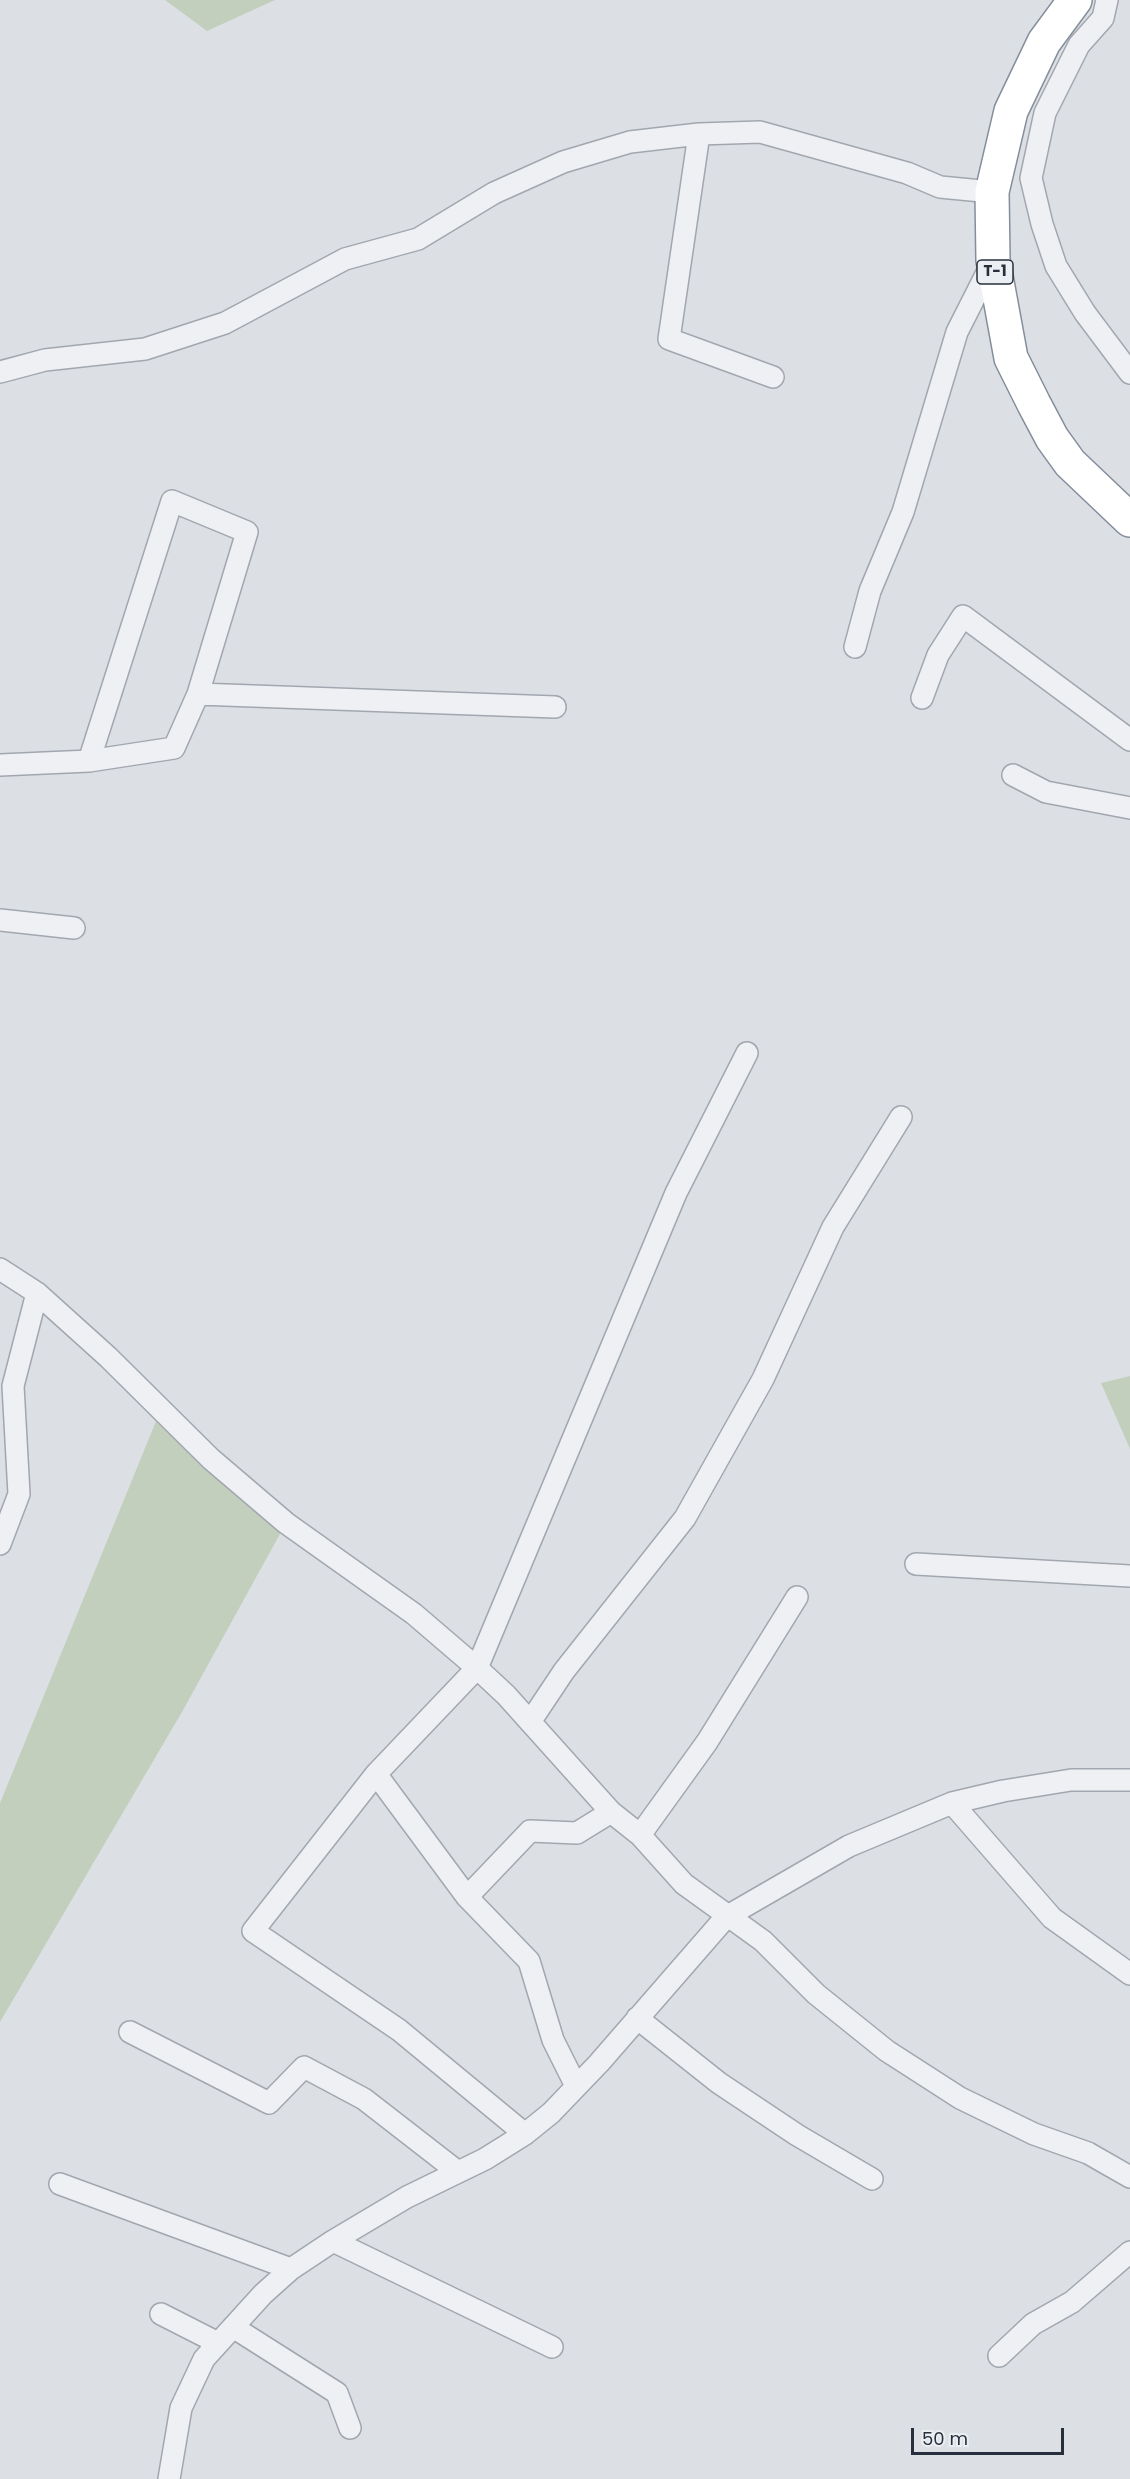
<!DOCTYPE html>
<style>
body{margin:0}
#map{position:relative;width:1130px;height:2479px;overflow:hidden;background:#dce0e5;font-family:Poppins,sans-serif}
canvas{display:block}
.scale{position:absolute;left:911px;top:2428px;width:153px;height:27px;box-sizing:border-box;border:3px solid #262f3b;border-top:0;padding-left:8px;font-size:18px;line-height:21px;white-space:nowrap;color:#262f3b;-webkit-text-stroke:4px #ebeff3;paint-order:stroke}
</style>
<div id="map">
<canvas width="1130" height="2479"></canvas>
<div class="scale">50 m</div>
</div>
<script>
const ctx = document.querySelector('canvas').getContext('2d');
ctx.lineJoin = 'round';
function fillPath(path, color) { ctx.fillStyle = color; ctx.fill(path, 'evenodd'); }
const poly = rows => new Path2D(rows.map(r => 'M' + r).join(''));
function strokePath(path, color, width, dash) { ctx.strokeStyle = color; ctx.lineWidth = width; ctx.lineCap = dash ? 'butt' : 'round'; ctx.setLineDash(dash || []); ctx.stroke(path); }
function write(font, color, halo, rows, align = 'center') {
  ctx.font = font + ' Poppins,sans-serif'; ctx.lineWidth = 4.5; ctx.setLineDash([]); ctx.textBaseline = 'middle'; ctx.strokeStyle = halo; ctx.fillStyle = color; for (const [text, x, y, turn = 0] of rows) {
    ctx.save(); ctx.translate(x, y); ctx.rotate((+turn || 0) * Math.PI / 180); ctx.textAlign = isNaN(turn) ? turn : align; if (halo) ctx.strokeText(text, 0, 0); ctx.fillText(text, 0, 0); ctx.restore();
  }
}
fillPath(poly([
 [165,0,275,0,207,31],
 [1130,1376,1130,1449,1101,1383],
 [161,1409,286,1523,182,1712,0,2022,0,1803]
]), '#c3cfbd');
const minor = poly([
 [1107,0,1103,18,1079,45,1045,113,1031,178,1042,224,1056,266,1085,313,1130,373],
 [699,134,669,339,773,377],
 [0,372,45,360,145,349,225,323,345,259,418,239,494,193,563,162,630,142,699,134,760,132,907,173,940,187,992,192],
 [855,647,870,591,903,512,957,332,993,261],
 [198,694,555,707],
 [922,698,938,655,963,616,1130,740],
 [0,765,89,761,174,748,198,694,247,532,172,501,89,761],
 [1013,775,1046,792,1130,808],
 [0,920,74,928],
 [0,1269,37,1293,108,1357,211,1459,286,1523,414,1614,477,1668,506,1695,611,1812,640,1835,684,1884,763,1941,816,1994,887,2051,960,2098,1034,2134,1088,2153,1130,2177],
 [0,1544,19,1494,13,1386,37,1293],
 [916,1564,1130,1576],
 [530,1722,564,1671,685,1518,763,1379,833,1227,901,1117],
 [376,1774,253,1931,399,2030,525,2134],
 [952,1803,1052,1918,1130,1974],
 [640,1835,707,1742,797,1597],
 [467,1897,530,1831,577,1833,611,1812],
 [637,2018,719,2083,797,2135,872,2179],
 [130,2032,269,2103,304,2067,364,2099,458,2172],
 [576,2086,553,2040,529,1961,467,1897,376,1774,477,1668,676,1193,747,1053],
 [60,2184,291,2269],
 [333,2241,552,2347],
 [161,2314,218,2343],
 [233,2327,337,2393,350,2428],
 [999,2356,1033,2324,1072,2302,1130,2252],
 [169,2479,181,2408,204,2359,263,2294,291,2269,333,2241,407,2197,485,2159,525,2134,551,2113,599,2063,726,1917,849,1846,952,1803,1003,1791,1071,1780,1130,1780]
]);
const trunk = poly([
 [1075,0,1044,42,1011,111,992,192,993,260,1011,358,1034,404,1052,438,1070,463,1130,520]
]);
strokePath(minor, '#a2a7af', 24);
strokePath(trunk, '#848e9b', 36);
strokePath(minor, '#eef0f4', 21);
strokePath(trunk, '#fff', 33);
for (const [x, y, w] of [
 [995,272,36]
]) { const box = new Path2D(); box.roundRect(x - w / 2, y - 12, w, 24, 4.5); ctx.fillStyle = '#ebeff3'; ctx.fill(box); strokePath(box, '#262f3b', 1.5); }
write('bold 15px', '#262f3b', null, [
 ["T-1",995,272]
]);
</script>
